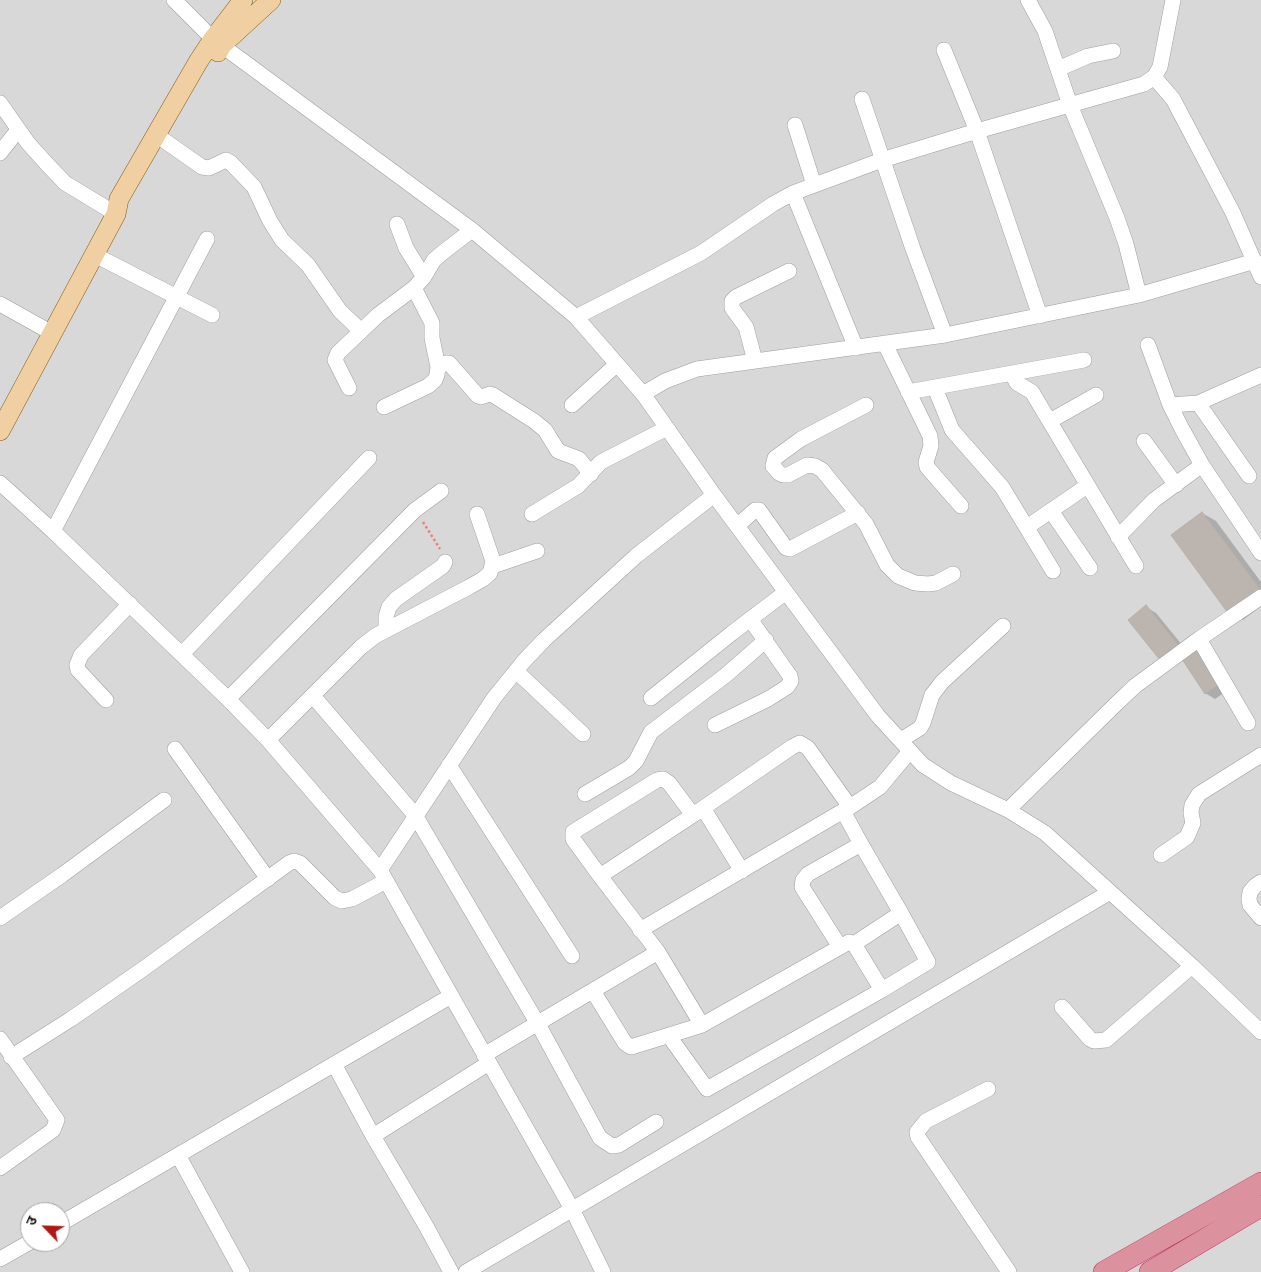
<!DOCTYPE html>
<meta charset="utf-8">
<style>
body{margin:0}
#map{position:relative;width:1261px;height:1272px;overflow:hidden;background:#ece8e2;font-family:Karla,"Noto Sans Devanagari",sans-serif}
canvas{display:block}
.north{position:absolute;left:20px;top:1202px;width:50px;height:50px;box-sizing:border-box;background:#fff;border:1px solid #a4a4a4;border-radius:50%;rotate:294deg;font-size:14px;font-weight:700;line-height:20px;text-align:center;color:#1b1b1b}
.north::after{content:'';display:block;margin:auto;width:18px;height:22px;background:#b01816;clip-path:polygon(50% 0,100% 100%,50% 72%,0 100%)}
</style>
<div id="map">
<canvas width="1261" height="1272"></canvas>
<div class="north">उ</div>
</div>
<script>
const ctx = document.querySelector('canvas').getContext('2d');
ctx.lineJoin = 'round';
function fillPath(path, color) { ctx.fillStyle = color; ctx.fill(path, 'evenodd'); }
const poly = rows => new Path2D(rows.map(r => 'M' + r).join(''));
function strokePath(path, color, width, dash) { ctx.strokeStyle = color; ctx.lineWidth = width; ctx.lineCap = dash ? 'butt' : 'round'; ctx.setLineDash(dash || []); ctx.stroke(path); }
fillPath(poly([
 [0,0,1261,0,1261,1272,0,1272],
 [30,1212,60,1212,60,1242,30,1242]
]), '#d9d8d8');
fillPath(poly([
 [1202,513,1216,521,1261,582,1261,606,1243,620,1229,612],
 [1146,607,1156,613,1187,651,1161,659],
 [1183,660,1231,688,1215,699,1205,693]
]), '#0003');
const building = poly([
 [1202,512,1260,589,1228,613,1171,535,1202,512],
 [1146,605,1178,645,1160,660,1128,620,1146,605],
 [1199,648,1222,682,1205,694,1182,659,1199,648]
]);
fillPath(building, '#bbb4af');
strokePath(building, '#bbb0a6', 1);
const minor = poly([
 [174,0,213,39,472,230,576,317,643,394,714,495,878,716,923,765,951,783,1008,810,1045,833,1192,966,1261,1032],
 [1028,0,1045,31,1070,105,1117,218,1126,244,1139,295],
 [944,50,977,131,1040,316],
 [1058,69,1088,56,1113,51],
 [1154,77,1173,99,1233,213,1261,277],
 [862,99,913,249,945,335],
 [0,103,28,143,46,163,65,183,116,214],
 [795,125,814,185],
 [165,141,202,167,209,168,226,160,231,163,254,187,270,221,282,240,308,265,340,311,361,331],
 [0,153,18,130],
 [793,193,856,348],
 [397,224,406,248,424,277],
 [93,254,212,315],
 [0,304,52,333],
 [576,317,701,253,773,204,793,193,882,160,977,131,1144,84,1154,77,1160,67,1173,0],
 [885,344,930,436,931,446,926,462,927,467,961,506],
 [1148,345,1170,405,1182,429,1202,465,1261,553],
 [755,361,746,327,732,308,732,301,736,297,789,271],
 [438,367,446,363,449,363,478,396,481,397,490,394,493,395,534,421,545,430,558,451,579,459,591,474],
 [1012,374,1017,383,1032,392,1136,566],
 [349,388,335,360,338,353,378,315,414,288,424,277,434,260,442,253,472,230],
 [935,388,952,430,1002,487,1053,571],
 [908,392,1084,360],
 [643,394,665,381,697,369,945,335,1139,295,1255,261],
 [1198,403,1249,476],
 [572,405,617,364],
 [866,405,801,439,775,458,773,466,779,473,783,475,788,475,807,465,815,466,822,470,866,524,887,565,898,576,915,583,928,584,936,583,953,574],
 [1170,405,1198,403,1261,375],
 [384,407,428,386,435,380,437,375,438,367,432,338,432,323,414,288],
 [1050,421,1096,395],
 [1144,441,1176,485],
 [0,483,53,531,228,699,268,740,380,870,572,1209,603,1272],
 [1051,511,1090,568],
 [532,514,578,486,601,462,667,428],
 [737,526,755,510,759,510,786,548,790,549,858,513],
 [1027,527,1087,486],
 [53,531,207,239],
 [1118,537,1154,500,1202,465],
 [493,566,537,551],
 [386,629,386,617,389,607,396,599,443,566,445,562],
 [1199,639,1248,723],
 [182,654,369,458],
 [516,671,583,734],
 [313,696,415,815,538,1024,600,1138,612,1146,619,1145,656,1122],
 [651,698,732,633,786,592],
 [228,699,415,510,441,491],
 [106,700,78,670,77,665,81,655,130,604],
 [715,725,768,699,787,687,791,681,790,676,750,619],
 [268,740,361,647,375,636,469,587,483,579,490,573,493,561,477,514],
 [901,740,920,728,923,723,932,695,942,682,1003,626],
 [175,749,268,879],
 [449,765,572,956],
 [585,794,629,768,636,761,651,732,726,675,766,640],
 [850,807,843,811,861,844],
 [703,808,742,871],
 [1008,810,1116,704,1135,686,1199,639,1261,597],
 [693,815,792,747,800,743,808,748,850,807,880,787,910,751],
 [1161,855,1187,837,1193,823,1191,813,1192,805,1199,794,1261,755],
 [380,870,494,698,524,661,544,640,636,556,714,495],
 [600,876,573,839,573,832,657,780,663,779,669,783,693,815,600,876,658,952],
 [1261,882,1255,886,1250,892,1249,899,1250,905,1261,918],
 [0,918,62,875,164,800],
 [640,930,843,811],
 [840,947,802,887,803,880,808,874,861,844,901,913,854,944],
 [882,990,928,962,901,913],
 [593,991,625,1043,631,1047,702,1025],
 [1062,1007,1090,1039,1094,1041,1106,1040,1192,966],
 [0,1039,57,1120,53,1130,0,1168],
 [484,1055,658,952,702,1025,849,942,854,944,857,949,882,990,707,1089,669,1036],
 [11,1057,71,1019,143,969,289,863,294,861,300,863,335,898,342,901,352,899,386,881],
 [334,1064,373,1136,426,1226,451,1272],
 [988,1089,926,1121,917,1132,918,1137,1009,1272],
 [373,1136,489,1063],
 [178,1155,242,1272],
 [60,1224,451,996],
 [0,1259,30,1242],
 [466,1272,1110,892]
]);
const major = poly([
 [218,52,222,45,271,0],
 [0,431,116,214,119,199,198,62,213,39,243,0]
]);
const highway = poly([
 [1104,1272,1261,1183],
 [1150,1272,1261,1206]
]);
strokePath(minor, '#9f9f9f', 16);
strokePath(major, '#825e10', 20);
strokePath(highway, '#c23764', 22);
strokePath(poly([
 [423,522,440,549]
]), '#e98375', 2.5, [2.5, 2.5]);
strokePath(minor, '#fff', 15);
strokePath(major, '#f0d0a2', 19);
strokePath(highway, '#db919e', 21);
</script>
